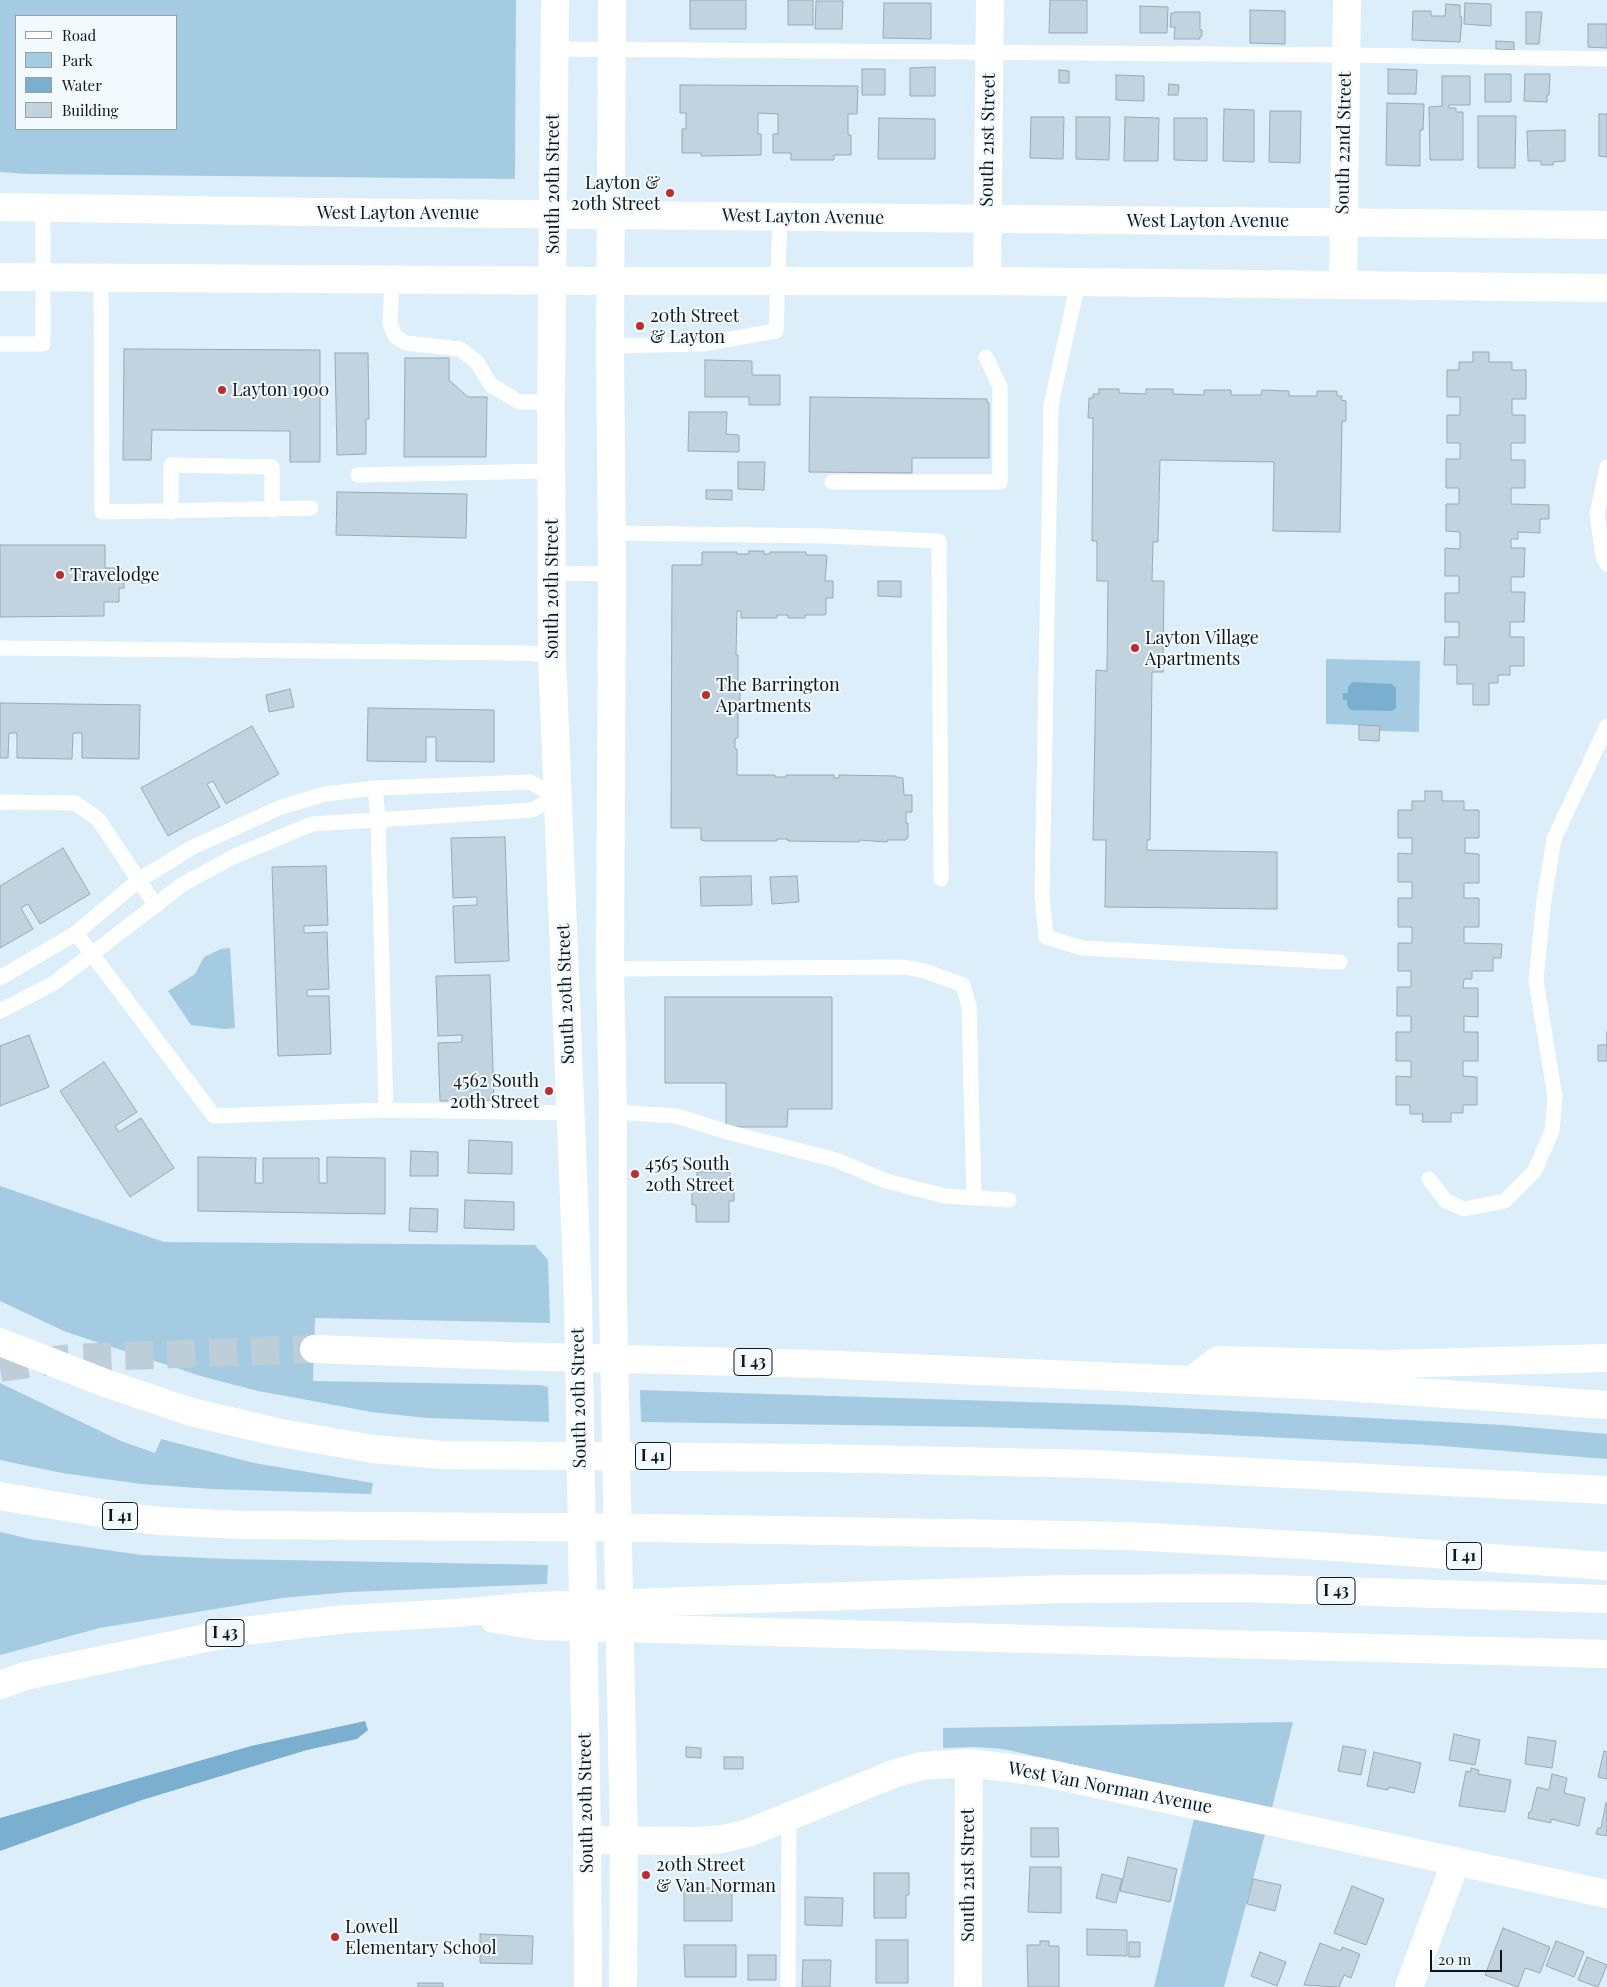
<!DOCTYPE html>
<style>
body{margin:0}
#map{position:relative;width:1607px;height:1987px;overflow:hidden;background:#dceefa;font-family:"Playfair Display",serif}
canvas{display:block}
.legend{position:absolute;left:15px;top:15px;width:162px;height:115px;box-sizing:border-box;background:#f2fafe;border:1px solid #989fa3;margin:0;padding:6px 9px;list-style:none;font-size:15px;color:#10161a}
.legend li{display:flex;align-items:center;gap:10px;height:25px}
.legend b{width:25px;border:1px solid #989fa3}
.scale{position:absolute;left:1430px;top:1950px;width:72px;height:22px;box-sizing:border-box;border:2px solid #10161a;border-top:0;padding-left:6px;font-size:15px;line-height:18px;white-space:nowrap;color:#10161a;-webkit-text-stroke:4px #f2fafe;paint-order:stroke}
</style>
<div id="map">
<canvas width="1607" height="1987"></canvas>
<ul class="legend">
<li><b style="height:6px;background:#fff"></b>Road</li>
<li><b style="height:14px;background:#a5cbe3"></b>Park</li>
<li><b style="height:14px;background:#7bafcf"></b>Water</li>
<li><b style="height:14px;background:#c1d3df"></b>Building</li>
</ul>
<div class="scale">20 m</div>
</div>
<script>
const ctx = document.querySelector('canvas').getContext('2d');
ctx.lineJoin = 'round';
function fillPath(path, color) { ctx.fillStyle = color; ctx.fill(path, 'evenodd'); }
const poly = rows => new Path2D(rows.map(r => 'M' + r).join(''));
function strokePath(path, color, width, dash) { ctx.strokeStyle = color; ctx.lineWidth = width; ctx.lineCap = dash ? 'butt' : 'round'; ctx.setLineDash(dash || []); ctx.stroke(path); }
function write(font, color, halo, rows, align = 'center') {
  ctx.font = font + ' "Playfair Display",serif'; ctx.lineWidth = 4; ctx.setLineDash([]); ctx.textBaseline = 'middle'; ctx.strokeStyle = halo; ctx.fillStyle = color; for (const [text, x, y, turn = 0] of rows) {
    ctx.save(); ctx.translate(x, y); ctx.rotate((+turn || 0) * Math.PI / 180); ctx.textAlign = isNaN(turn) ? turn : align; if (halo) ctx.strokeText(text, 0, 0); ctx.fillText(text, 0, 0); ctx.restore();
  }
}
fillPath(poly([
 [0,0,516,0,515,179,28,174,0,172],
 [16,16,176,16,176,129,16,129],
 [1326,659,1420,661,1419,732,1380,731,1380,726,1326,724],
 [230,948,235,1028,224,1029,191,1025,168,991,195,974,204,957,221,949],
 [0,1186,164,1242,535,1245,548,1260,550,1323,315,1318,313,1381,540,1385,548,1387,549,1422,427,1418,371,1412,313,1401,258,1391,204,1377,66,1332,0,1301],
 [0,1383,121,1441,155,1453,161,1439,254,1463,373,1483,371,1494,212,1489,141,1484,62,1473,0,1460],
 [640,1390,1123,1405,1503,1425,1607,1434,1607,1459,1429,1445,1187,1433,982,1427,641,1422],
 [0,1532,30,1539,141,1555,229,1559,548,1565,547,1584,349,1592,282,1598,100,1628,0,1655],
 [1293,1722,1272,1808,1224,1987,1154,1987,1200,1793,1003,1749,975,1747,943,1748,943,1728]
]), '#a5cbe3');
fillPath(poly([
 [1352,682,1392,684,1396,688,1396,708,1392,711,1351,710,1347,706,1347,700,1343,700,1343,693,1348,693,1348,687],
 [365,1721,368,1730,357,1739,307,1750,142,1800,0,1851,0,1818,251,1746]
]), '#7bafcf');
const building = poly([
 [690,0,746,0,746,29,690,29,690,0],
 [788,0,813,0,813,25,788,25,788,0],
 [1050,0,1087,0,1087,33,1049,33,1050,0],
 [816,1,843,1,842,29,815,29,816,1],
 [884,3,931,3,931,39,883,38,884,3],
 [1465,3,1491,4,1491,26,1464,24,1465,3],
 [1446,4,1460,5,1460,17,1462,17,1460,42,1412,40,1413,11,1431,11,1431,16,1445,16,1446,4],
 [1140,6,1168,7,1167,33,1140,33,1140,6],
 [1250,10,1285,11,1285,44,1250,43,1250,10],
 [1175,12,1200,12,1200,30,1202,30,1202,36,1200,36,1200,39,1174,39,1175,27,1170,27,1171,13,1175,13,1175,12],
 [1526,12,1542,12,1539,44,1526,44,1526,12],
 [1588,24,1607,24,1607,48,1588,47,1588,24],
 [1496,41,1514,42,1514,50,1496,49,1496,41],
 [935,67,935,96,910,96,910,68,935,67],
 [862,69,885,69,885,95,862,95,862,69],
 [1388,69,1417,70,1416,94,1388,94,1388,69],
 [1059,70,1069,71,1069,83,1059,83,1059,70],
 [1485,74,1511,74,1511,102,1485,102,1485,74],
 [1525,74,1550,74,1549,95,1547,95,1547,102,1524,101,1525,74],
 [1116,75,1144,76,1144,101,1116,100,1116,75],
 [1442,76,1470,76,1470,105,1449,105,1449,108,1456,108,1456,112,1463,112,1463,160,1430,160,1429,107,1442,106,1442,76],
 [1169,84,1179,85,1178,95,1168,95,1169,84],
 [680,85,858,86,857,114,848,114,848,135,851,135,851,155,834,155,834,160,791,160,791,153,773,153,773,134,778,134,778,114,758,113,758,134,761,134,761,155,701,156,701,153,682,153,682,129,686,129,686,113,680,113,680,85],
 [1387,103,1424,104,1423,130,1420,130,1420,166,1386,165,1387,103],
 [1224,109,1254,110,1254,162,1223,161,1224,109],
 [1270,111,1301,111,1300,163,1269,162,1270,111],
 [1599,114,1607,114,1607,157,1599,156,1599,114],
 [1478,116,1516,116,1515,168,1478,168,1478,116],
 [1031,117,1064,117,1063,159,1030,158,1031,117],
 [1076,117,1110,117,1109,160,1076,159,1076,117],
 [1125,117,1159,118,1158,161,1124,161,1125,117],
 [879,118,935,119,935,159,878,159,879,118],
 [1174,118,1207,118,1207,161,1174,160,1174,118],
 [1565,130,1565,161,1553,162,1553,165,1541,165,1541,161,1528,161,1527,131,1565,130],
 [124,349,320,350,320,462,290,462,290,431,152,430,151,460,123,460,124,349],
 [1473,352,1489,352,1489,362,1512,362,1512,370,1526,370,1526,399,1512,399,1512,415,1525,415,1525,443,1511,443,1511,460,1525,460,1525,488,1511,488,1511,504,1549,505,1549,519,1540,519,1540,533,1518,532,1518,539,1511,539,1511,548,1525,548,1524,577,1511,577,1511,592,1525,592,1524,622,1510,622,1510,637,1524,637,1524,666,1510,666,1510,675,1498,675,1498,683,1489,683,1489,705,1473,705,1473,684,1457,684,1457,665,1444,665,1445,637,1459,637,1459,622,1445,622,1445,593,1459,593,1459,576,1445,576,1445,548,1460,549,1460,532,1446,531,1446,504,1459,504,1459,488,1446,488,1446,459,1460,459,1460,443,1447,443,1447,415,1460,415,1460,397,1447,397,1447,370,1459,370,1459,362,1473,362,1473,352],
 [335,353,368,353,369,419,366,419,366,454,337,455,335,353],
 [405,358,449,358,449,380,468,397,487,397,486,457,404,457,405,358],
 [705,360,752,361,752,375,780,375,780,405,749,405,749,397,705,397,705,360],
 [1099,389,1119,389,1119,393,1146,394,1146,389,1173,389,1173,394,1204,395,1204,390,1231,390,1231,395,1261,395,1262,390,1289,391,1289,396,1317,396,1317,391,1337,391,1337,396,1342,396,1341,400,1346,401,1346,421,1342,421,1340,532,1273,531,1274,462,1160,460,1158,542,1153,542,1152,581,1164,581,1163,672,1152,672,1150,840,1147,840,1147,850,1277,852,1277,909,1105,907,1106,840,1093,840,1096,670,1107,671,1108,581,1097,581,1097,541,1092,541,1093,418,1088,418,1089,398,1093,398,1093,394,1099,394,1099,389],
 [810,397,987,399,987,402,989,403,989,458,912,458,912,473,809,472,810,397],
 [689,412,727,412,726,434,739,435,739,452,688,451,689,412],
 [738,462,765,462,764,490,738,489,738,462],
 [706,490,732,490,732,500,706,499,706,490],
 [337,492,467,494,466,538,336,535,337,492],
 [0,545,105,545,105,568,121,568,121,582,124,582,124,588,119,588,119,602,104,602,104,616,0,617,0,545],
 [749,551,764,551,764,554,770,554,770,552,806,552,806,555,825,555,827,556,825,581,833,581,833,598,826,598,826,614,824,615,805,615,805,618,788,618,788,615,777,615,777,618,741,618,741,611,737,611,736,655,738,655,738,688,740,688,740,703,738,703,738,738,735,738,735,749,737,749,737,775,775,775,775,777,786,777,786,775,834,775,834,778,839,778,839,775,896,776,896,777,903,778,904,795,912,795,912,812,906,812,906,823,908,823,908,838,906,838,906,840,887,840,887,842,859,840,859,842,788,841,788,839,777,839,777,841,706,841,701,840,701,828,671,828,672,565,702,565,702,552,737,552,737,554,749,554,749,551],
 [878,581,901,581,901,597,878,596,878,581],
 [290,689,294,707,269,712,266,695,290,689],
 [0,703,140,705,139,759,82,758,82,733,73,733,72,759,17,758,17,733,9,733,8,758,0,758,0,703],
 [368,708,494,710,494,762,436,761,436,737,426,737,426,762,367,761,368,708],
 [1359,725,1380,726,1379,741,1359,740,1359,725],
 [252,726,279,774,226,804,213,781,207,784,220,807,168,836,141,788,252,726],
 [1425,791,1442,791,1442,801,1464,801,1464,810,1479,810,1479,838,1465,838,1465,853,1479,854,1479,883,1464,883,1464,898,1479,898,1479,927,1464,927,1464,943,1502,944,1501,958,1493,958,1493,971,1472,971,1472,979,1464,979,1463,988,1478,988,1478,1017,1464,1016,1464,1032,1478,1032,1478,1061,1463,1061,1463,1076,1477,1077,1477,1105,1463,1105,1463,1113,1451,1113,1451,1122,1422,1122,1423,1114,1410,1114,1410,1105,1396,1105,1396,1076,1411,1077,1411,1061,1396,1061,1396,1032,1411,1032,1411,1016,1397,1016,1397,987,1411,987,1411,971,1398,971,1398,943,1412,943,1412,927,1398,927,1398,898,1412,898,1412,882,1398,882,1398,853,1412,854,1412,838,1398,838,1398,810,1412,810,1412,801,1425,801,1425,791],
 [505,837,509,961,455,963,453,906,477,905,477,897,453,898,451,838,505,837],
 [63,848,90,894,40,924,28,904,21,908,33,929,0,948,0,886,63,848],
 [326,866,328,925,304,926,304,933,327,932,329,989,307,990,307,996,329,996,331,1054,278,1056,272,867,326,866],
 [751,876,752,905,701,906,700,877,751,876],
 [797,876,799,902,772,904,770,877,797,876],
 [490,975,494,1100,440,1101,438,1043,462,1042,462,1035,438,1036,436,976,490,975],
 [665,997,832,997,832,1109,788,1109,787,1127,726,1127,726,1083,665,1083,665,997],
 [1607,1032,1607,1061,1598,1061,1598,1045,1607,1045,1607,1032],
 [29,1035,49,1087,0,1106,0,1046,29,1035],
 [104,1062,137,1112,115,1126,119,1132,141,1118,174,1168,130,1197,60,1091,104,1062],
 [469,1140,512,1142,512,1174,468,1173,469,1140],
 [411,1151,438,1152,438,1176,410,1176,411,1151],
 [198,1157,256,1158,255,1183,263,1183,263,1158,319,1158,319,1183,327,1183,327,1157,385,1158,385,1214,198,1211,198,1157],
 [718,1168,724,1168,726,1172,730,1172,730,1187,734,1187,734,1201,729,1201,729,1222,696,1222,696,1205,692,1205,692,1189,697,1189,697,1172,716,1172,718,1168],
 [465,1200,514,1202,514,1230,464,1228,465,1200],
 [410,1208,438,1209,437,1232,409,1231,410,1208],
 [1454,1734,1480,1740,1475,1765,1449,1760,1454,1734],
 [1528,1737,1556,1741,1552,1768,1525,1764,1528,1737],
 [1343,1746,1366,1750,1361,1775,1338,1771,1343,1746],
 [686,1747,701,1748,701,1758,686,1757,686,1747],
 [1604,1751,1607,1752,1607,1779,1598,1777,1604,1751],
 [1374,1752,1421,1763,1414,1793,1389,1787,1388,1790,1367,1786,1374,1752],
 [724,1757,743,1757,743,1769,724,1769,724,1757],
 [1471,1768,1479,1770,1478,1774,1511,1780,1505,1812,1459,1806,1466,1771,1471,1772,1471,1768],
 [1552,1774,1567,1778,1564,1793,1585,1798,1579,1826,1551,1819,1551,1823,1528,1818,1529,1812,1531,1812,1537,1787,1549,1790,1552,1774],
 [1606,1803,1607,1803,1607,1836,1596,1834,1598,1828,1601,1828,1606,1803],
 [1031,1828,1058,1828,1059,1857,1031,1857,1031,1828],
 [1128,1857,1177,1869,1170,1902,1120,1891,1128,1857],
 [1030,1867,1061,1867,1061,1913,1028,1912,1030,1867],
 [874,1873,909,1873,909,1895,906,1895,906,1918,874,1918,874,1873],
 [1102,1874,1122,1879,1116,1903,1096,1898,1102,1874],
 [1253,1879,1281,1885,1275,1911,1247,1904,1253,1879],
 [1352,1886,1384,1899,1366,1945,1334,1933,1352,1886],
 [684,1888,732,1888,732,1921,684,1921,684,1888],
 [805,1897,843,1898,842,1926,805,1925,805,1897],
 [1503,1928,1550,1947,1540,1973,1525,1968,1518,1987,1485,1975,1503,1928],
 [1087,1929,1127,1930,1127,1956,1087,1955,1087,1929],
 [480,1934,533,1936,532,1964,480,1963,480,1934],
 [876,1940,908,1940,908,1983,876,1983,876,1940],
 [1040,1941,1049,1941,1049,1946,1059,1946,1059,1987,1028,1987,1027,1945,1040,1945,1040,1941],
 [1556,1941,1584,1952,1574,1977,1546,1966,1556,1941],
 [1129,1942,1140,1942,1140,1957,1129,1957,1129,1942],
 [1320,1943,1341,1951,1342,1947,1360,1954,1351,1978,1344,1975,1339,1987,1304,1985,1320,1943],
 [684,1945,736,1945,736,1977,685,1977,684,1945],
 [1260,1952,1286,1962,1277,1986,1251,1976,1260,1952],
 [748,1955,776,1955,776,1980,748,1980,748,1955],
 [1587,1957,1607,1965,1598,1987,1578,1980,1587,1957],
 [803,1960,831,1960,830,1987,802,1987,803,1960],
 [418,1983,443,1983,443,1987,418,1987,418,1983]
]);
fillPath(building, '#c1d3df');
strokePath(building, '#98a9b4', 1);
strokePath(poly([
 [0,1368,70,1358,314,1349]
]), '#bdced8', 28, [28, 14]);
strokePath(poly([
 [554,49,1346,55,1607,59],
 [101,277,102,512,311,508],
 [392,279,390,323,395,336,406,343,460,349,476,361,491,385,519,402,551,402],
 [1078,283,1051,405,1042,896,1046,937,1082,948,1340,962],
 [0,344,43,344,43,209],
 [610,346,702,344,776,331,780,217],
 [1607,467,1597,514,1603,557,1607,564],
 [358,475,551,471],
 [832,482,1000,482,1000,387,986,357],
 [171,512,171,465,272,467,272,510],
 [612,533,827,536,939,541,941,879],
 [551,573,612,574],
 [0,648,525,653,552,656],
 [0,802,75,803,98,819,156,906],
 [76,933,214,1116,386,1110,378,819,375,788],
 [610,969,904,967,925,971,963,985,969,1006,974,1198],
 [0,978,76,933,139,880,191,848,281,807,325,794,375,788,530,782,557,797],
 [0,1011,54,983,183,884,235,856,312,824,532,810,557,797],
 [386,1110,571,1113],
 [613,1112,677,1116,727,1132,836,1160,886,1181,945,1196,1009,1200],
 [1429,1179,1446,1201,1464,1209,1505,1201,1534,1172,1552,1131,1555,1097,1536,980,1544,900,1554,839,1607,726],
 [788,1987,789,1816]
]), '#fff', 15);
strokePath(poly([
 [987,281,990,0],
 [1343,285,1347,0],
 [587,1840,699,1841,723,1839,748,1833,896,1773,922,1766,969,1763,1041,1772,1607,1894],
 [968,1987,969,1763],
 [1409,1987,1456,1861]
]), '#fff', 28);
strokePath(poly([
 [555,0,551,402,552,656,578,1298,587,1840,588,1987],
 [612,0,610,346,612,574,610,969,613,1112,613,1299,624,1841,623,1987],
 [0,207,315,212,1607,225],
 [0,277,611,281,987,281,1607,288]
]), '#fff', 28);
strokePath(poly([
 [0,1342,108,1384,191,1412,281,1433,373,1449,442,1455,816,1458,1092,1464,1607,1490],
 [314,1349,508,1356,816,1364,1330,1386,1607,1405],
 [1192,1380,1218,1360,1387,1364,1607,1358],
 [0,1496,118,1516,161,1521,240,1525,654,1528,1128,1536,1320,1546,1607,1566],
 [494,1619,537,1626,1607,1654],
 [0,1685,25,1676,235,1632,346,1619,456,1613,534,1606,1064,1589,1237,1588,1607,1599]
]), '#fff', 28);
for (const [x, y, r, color] of [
 [670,193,5,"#bc2d2d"],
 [640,326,5,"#bc2d2d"],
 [222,390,5,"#bc2d2d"],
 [60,575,5,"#bc2d2d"],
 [1135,648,5,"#bc2d2d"],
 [706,695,5,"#bc2d2d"],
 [549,1091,5,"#bc2d2d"],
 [635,1174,5,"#bc2d2d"],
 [646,1875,5,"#bc2d2d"],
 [335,1937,5,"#bc2d2d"]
]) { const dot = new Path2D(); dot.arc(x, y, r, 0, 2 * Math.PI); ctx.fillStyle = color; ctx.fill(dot); strokePath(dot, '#f2fafe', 2); }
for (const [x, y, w] of [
 [753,1362,38],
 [653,1456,35],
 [120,1516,35],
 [1464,1556,35],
 [1336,1591,38],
 [225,1633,38]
]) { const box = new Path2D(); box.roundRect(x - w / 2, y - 13.5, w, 27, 4); ctx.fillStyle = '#f2fafe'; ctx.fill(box); strokePath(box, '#10161a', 1); }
write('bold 16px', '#10161a', null, [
 ["I 43",753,1362],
 ["I 41",653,1456],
 ["I 41",120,1516],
 ["I 41",1464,1556],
 ["I 43",1336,1591],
 ["I 43",225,1633]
]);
write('18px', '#10161a', '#f2fafe', [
 ["South 21st Street",988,140,-89],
 ["South 22nd Street",1344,143,-89],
 ["South 20th Street",553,184,-90],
 ["West Layton Avenue",398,213],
 ["West Layton Avenue",803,217,1],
 ["West Layton Avenue",1208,221],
 ["South 20th Street",552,589,-90],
 ["South 20th Street",566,994,-92],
 ["South 20th Street",579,1398,-91],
 ["West Van Norman Avenue",1110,1788,11],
 ["South 20th Street",586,1803,-91],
 ["South 21st Street",968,1875,-90]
]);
write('18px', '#10161a', '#f2fafe', [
 ["Layton &",660,183,"right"],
 ["20th Street",660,204,"right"],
 ["20th Street",650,316],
 ["& Layton",650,337],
 ["Layton 1900",232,390],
 ["Travelodge",70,575],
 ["Layton Village",1145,638],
 ["Apartments",1145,659],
 ["The Barrington",716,685],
 ["Apartments",716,706],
 ["4562 South",539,1081,"right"],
 ["20th Street",539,1102,"right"],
 ["4565 South",645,1164],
 ["20th Street",645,1185],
 ["20th Street",656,1865],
 ["& Van Norman",656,1886],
 ["Lowell",345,1927],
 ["Elementary School",345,1948]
], 'left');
</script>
